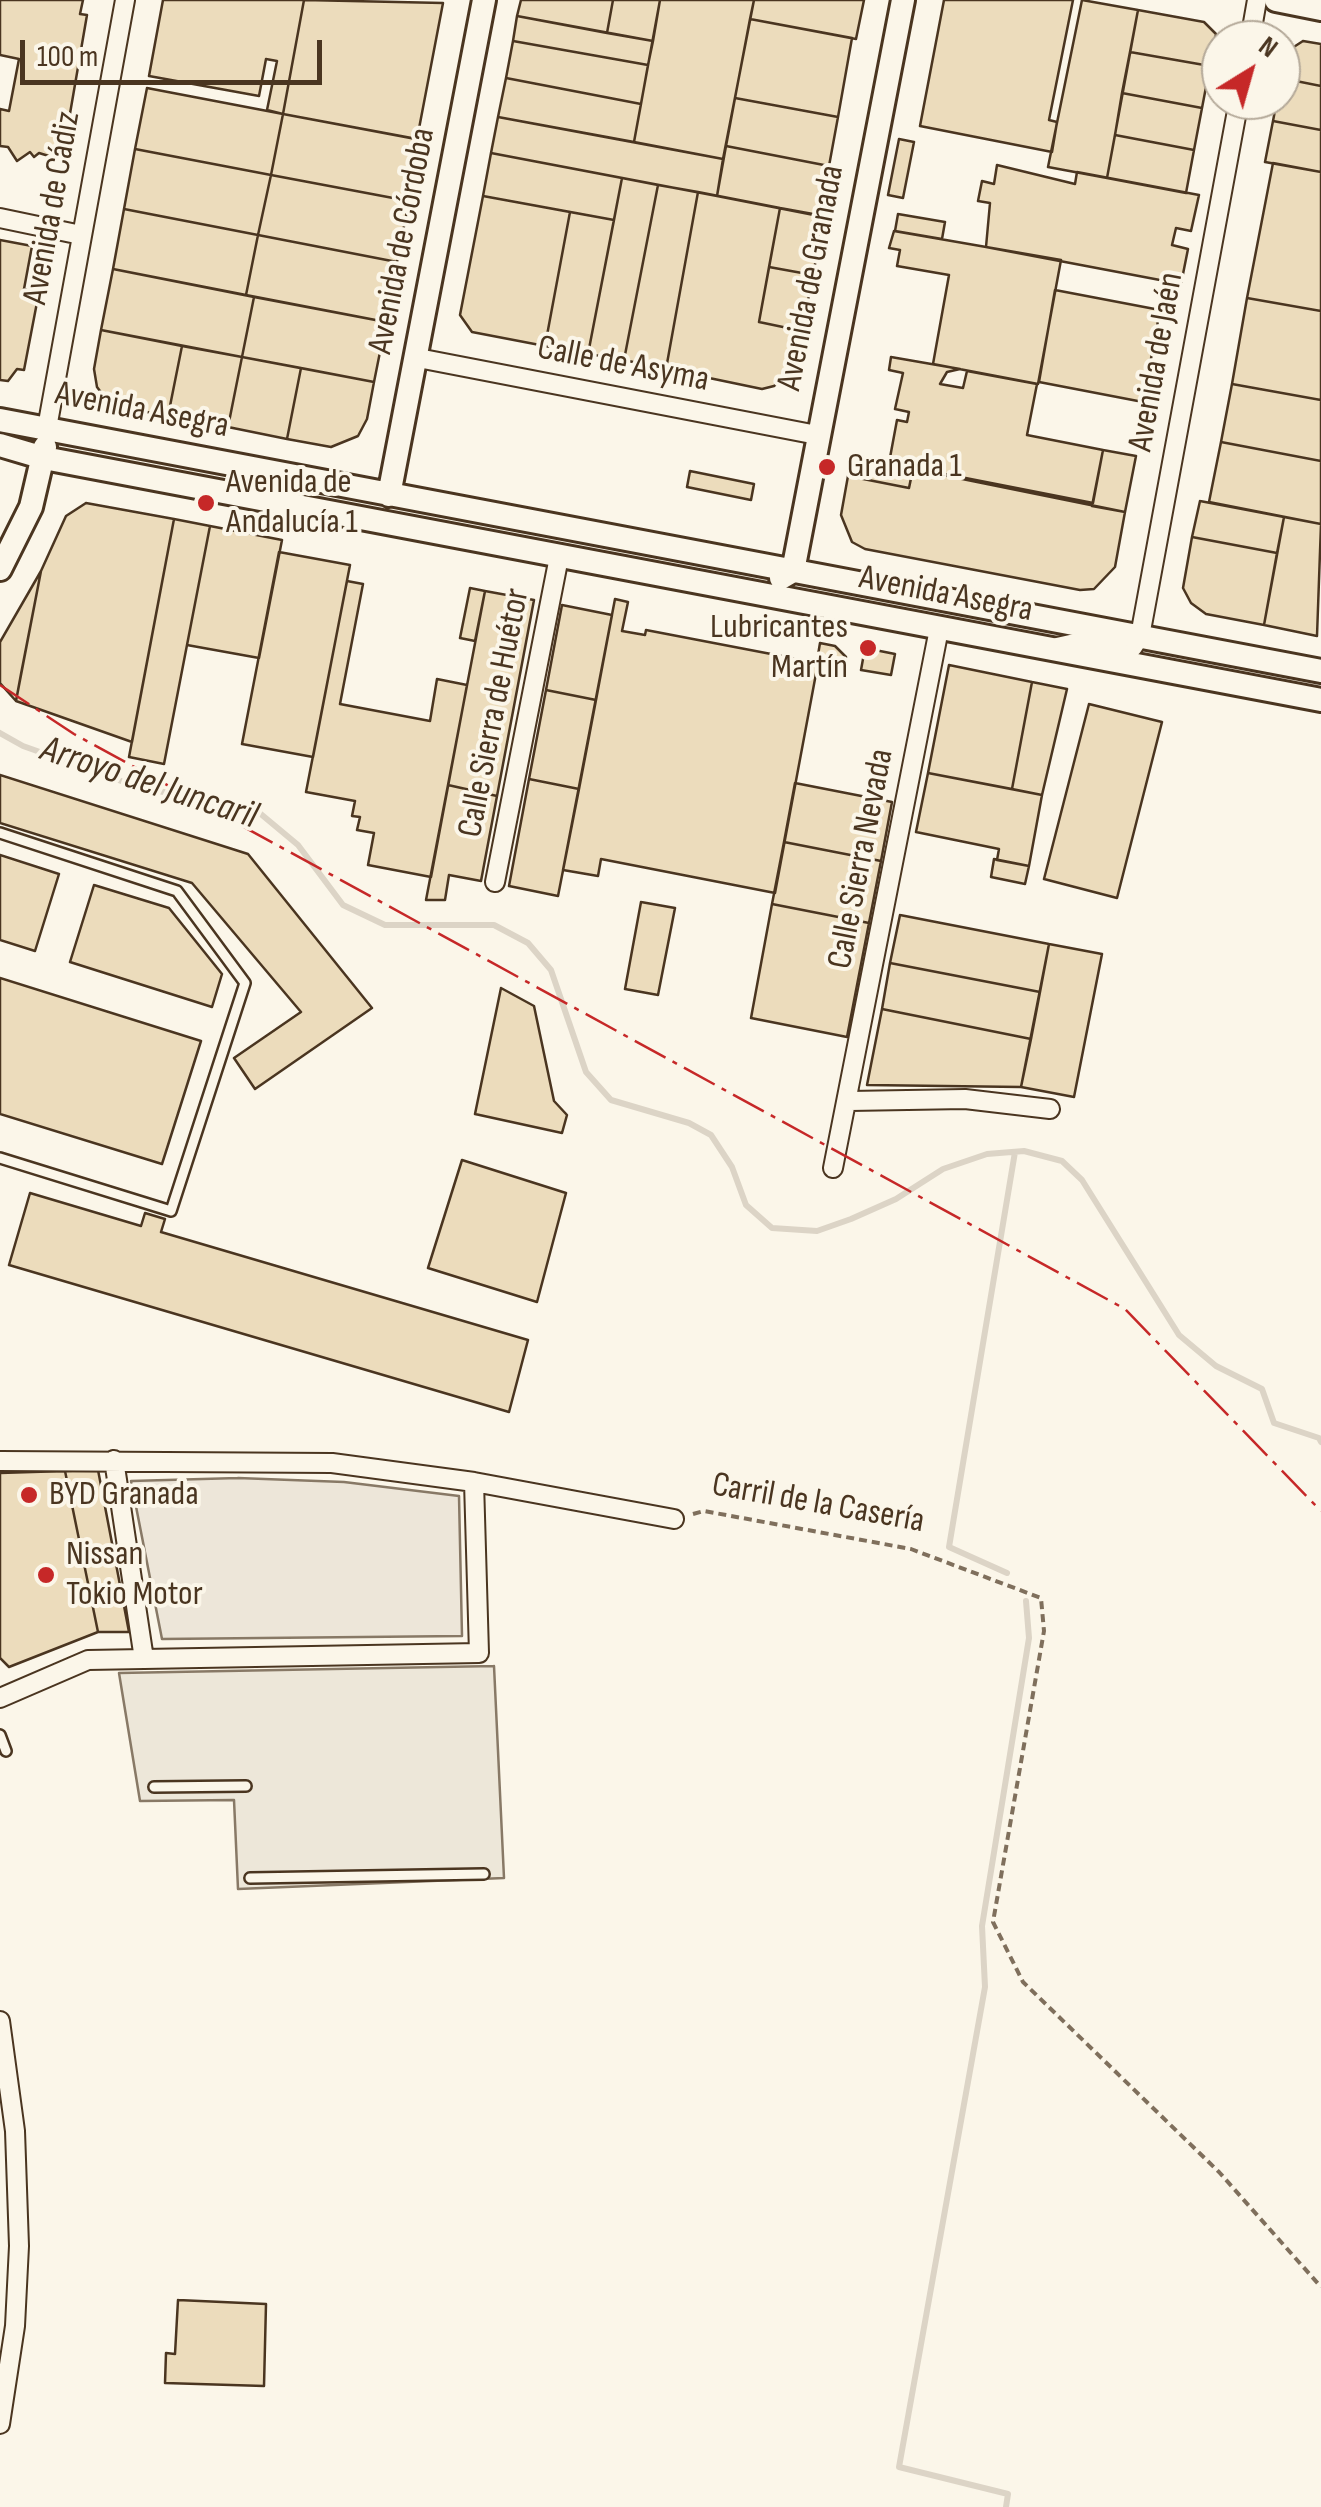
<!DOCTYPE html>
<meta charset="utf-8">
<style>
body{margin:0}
#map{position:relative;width:1321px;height:2507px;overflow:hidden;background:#fbf6e9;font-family:"Sofia Sans Condensed",sans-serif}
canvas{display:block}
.north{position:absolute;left:1201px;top:20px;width:100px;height:100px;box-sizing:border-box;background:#fbf6e9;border:2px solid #b4a999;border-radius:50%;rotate:37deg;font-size:28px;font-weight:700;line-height:40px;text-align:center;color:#4a3520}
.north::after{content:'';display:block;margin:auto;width:35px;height:45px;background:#c62828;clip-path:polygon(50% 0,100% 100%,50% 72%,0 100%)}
.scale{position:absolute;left:20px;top:40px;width:302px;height:45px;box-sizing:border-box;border:5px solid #4a3520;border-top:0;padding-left:12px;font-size:30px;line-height:35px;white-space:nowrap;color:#4a3520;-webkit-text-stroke:8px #fbf6e9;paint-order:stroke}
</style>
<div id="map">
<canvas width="1321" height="2507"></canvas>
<div class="north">N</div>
<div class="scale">100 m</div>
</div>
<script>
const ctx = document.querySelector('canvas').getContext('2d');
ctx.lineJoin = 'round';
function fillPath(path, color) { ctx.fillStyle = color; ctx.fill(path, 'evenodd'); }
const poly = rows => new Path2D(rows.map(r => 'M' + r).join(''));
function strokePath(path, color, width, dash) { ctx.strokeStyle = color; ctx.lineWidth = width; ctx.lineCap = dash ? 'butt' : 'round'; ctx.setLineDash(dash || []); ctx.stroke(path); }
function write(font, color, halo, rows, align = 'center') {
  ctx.font = font + ' "Sofia Sans Condensed",sans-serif'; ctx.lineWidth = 8; ctx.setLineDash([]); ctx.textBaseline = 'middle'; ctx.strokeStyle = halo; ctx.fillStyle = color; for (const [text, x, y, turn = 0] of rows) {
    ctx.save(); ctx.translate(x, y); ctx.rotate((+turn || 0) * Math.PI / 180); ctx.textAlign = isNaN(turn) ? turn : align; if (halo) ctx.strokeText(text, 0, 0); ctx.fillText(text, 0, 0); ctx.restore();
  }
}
const green = poly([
 [238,1478,344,1482,459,1496,462,1636,162,1639,131,1481,238,1478]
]);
fillPath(green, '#ede6d9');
strokePath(green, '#887966', 2.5);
const parking = poly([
 [494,1666,504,1878,238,1889,234,1800,140,1801,119,1673,494,1666]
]);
fillPath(parking, '#ede7d9');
strokePath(parking, '#887966', 2.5);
strokePath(poly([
 [0,733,23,746,138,787,256,810,298,845,343,905,385,925,494,925,528,943,551,970,586,1072,611,1100,689,1123,711,1135,732,1167,746,1205,772,1228,817,1231,851,1219,896,1199,943,1169,987,1154,1024,1151,1062,1161,1082,1180,1179,1335,1216,1366,1262,1389,1274,1423,1319,1438,1321,1442],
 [1007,1573,949,1547,1015,1152],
 [1006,2507,1008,2494,899,2467,985,1987,982,1926,1029,1638,1026,1601]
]), '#dcd4c6', 6);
const building = poly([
 [0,0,83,0,80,14,87,15,62,160,39,153,34,157,30,152,17,161,8,147,0,146,0,109,9,111,19,59,0,55,0,0],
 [163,0,304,0,283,114,267,110,277,61,266,59,259,96,149,76,163,0],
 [304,0,443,3,417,139,283,114,304,0],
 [521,0,613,0,607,33,517,16,521,0],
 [613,0,660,0,653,41,607,33,613,0],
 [660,0,754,0,723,159,634,142,660,0],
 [754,0,864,0,856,39,750,19,754,0],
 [944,0,1073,0,1049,120,1057,122,1052,152,920,126,944,0],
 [1082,0,1138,10,1107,178,1048,167,1082,0],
 [1138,10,1204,22,1216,34,1210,66,1130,52,1138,10],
 [517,16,653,41,648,65,513,41,517,16],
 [750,19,852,38,838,117,735,98,750,19],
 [513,41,648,65,641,104,506,78,513,41],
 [1303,41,1321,44,1321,86,1281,78,1286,52,1303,41],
 [1130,52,1210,66,1202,108,1122,93,1130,52],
 [506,78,641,104,634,142,498,117,506,78],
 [1281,78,1321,86,1321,130,1273,121,1277,100,1281,100,1281,78],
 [147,88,283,114,271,175,135,149,147,88],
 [1122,93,1202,108,1194,150,1115,135,1122,93],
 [735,98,838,117,829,166,726,146,735,98],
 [283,114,421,140,409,201,271,175,283,114],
 [498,117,723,159,717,196,491,153,498,117],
 [1273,121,1321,130,1321,172,1265,162,1273,121],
 [1115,135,1194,150,1186,193,1107,178,1115,135],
 [899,139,914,142,903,198,888,195,899,139],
 [726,146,829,166,819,216,717,196,726,146],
 [135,149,271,175,258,235,124,209,135,149],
 [491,153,622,178,614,220,483,196,491,153],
 [1273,163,1321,172,1321,311,1247,298,1273,163],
 [997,165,1075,184,1077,172,1199,195,1191,231,1176,228,1172,245,1188,249,1181,284,986,247,990,203,978,201,982,181,994,184,997,165],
 [271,175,409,201,397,262,258,235,271,175],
 [622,178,658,185,624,360,588,354,622,178],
 [658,185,698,192,666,369,624,360,658,185],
 [698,192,780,208,759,322,802,331,792,371,774,386,762,389,666,369,698,192],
 [483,196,570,212,545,346,472,332,460,315,483,196],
 [780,208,824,216,813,275,769,267,780,208],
 [124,209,258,235,246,295,113,269,124,209],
 [570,212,614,220,588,354,545,346,570,212],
 [898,214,945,222,942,239,895,231,898,214],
 [894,231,1061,260,1038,384,933,364,949,275,897,266,900,250,889,248,894,231],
 [258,235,397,262,386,322,246,295,258,235],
 [0,240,32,246,24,289,39,292,24,370,17,369,8,381,0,380,0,240],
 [769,267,813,275,802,331,759,322,769,267],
 [113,269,254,297,242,357,101,330,113,269],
 [1055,290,1160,310,1143,402,1039,382,1055,290],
 [254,297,386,322,374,382,242,357,254,297],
 [1247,298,1321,311,1321,400,1232,384,1247,298],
 [101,330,182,346,168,416,120,407,106,399,97,387,94,369,101,330],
 [182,346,242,357,228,427,168,416,182,346],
 [242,357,301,368,287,439,228,427,242,357],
 [891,357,960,369,947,372,940,384,963,388,967,371,1037,384,1027,435,1103,450,1093,503,889,463,897,420,907,422,909,412,895,409,903,373,889,370,891,357],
 [301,368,374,382,367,419,358,436,331,447,287,439,301,368],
 [1232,384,1321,400,1321,461,1221,442,1232,384],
 [1221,442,1321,461,1321,524,1209,502,1221,442],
 [1103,450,1136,456,1125,512,1092,506,1103,450],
 [852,456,913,468,909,488,848,476,852,456],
 [913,469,1125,512,1115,567,1094,589,1080,590,865,549,852,542,841,515,848,476,909,488,913,469],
 [690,471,754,484,751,500,687,487,690,471],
 [1200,501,1284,517,1277,553,1192,537,1200,501],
 [86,503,174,519,132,742,16,701,41,571,66,516,86,503],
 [1284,517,1321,524,1317,636,1264,625,1284,517],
 [174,519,210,526,164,764,129,757,174,519],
 [210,526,282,540,259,658,187,645,210,526],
 [1192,537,1277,553,1264,625,1206,614,1191,603,1183,588,1192,537],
 [279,552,350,565,313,757,242,744,279,552],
 [41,571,21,674,16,701,0,683,0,642,41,571],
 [347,581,363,584,340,704,430,721,437,679,467,685,431,877,368,865,374,833,357,830,360,817,352,816,355,801,306,792,347,581],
 [470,588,485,591,475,641,460,638,470,588],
 [485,591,534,600,497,796,448,785,485,591],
 [615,599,628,602,622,631,645,635,646,630,818,663,775,893,601,859,598,876,563,870,615,599],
 [562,605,612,615,596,700,546,690,562,605],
 [764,621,794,627,792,639,762,633,764,621],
 [820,643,835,646,846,657,844,666,817,661,820,643],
 [865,648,895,654,891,675,861,670,865,648],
 [949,665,1032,682,1012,789,928,773,949,665],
 [1032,682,1067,689,1042,795,1012,789,1032,682],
 [546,690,596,700,579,789,529,779,546,690],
 [1089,704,1162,722,1117,898,1044,879,1089,704],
 [928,773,1042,795,1029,866,997,860,999,849,916,832,928,773],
 [0,775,248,854,372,1008,255,1089,234,1058,301,1012,192,883,0,823,0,775],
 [529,779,579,789,558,896,509,886,529,779],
 [795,783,892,802,881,861,784,842,795,783],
 [448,785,497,796,481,881,449,875,445,900,426,900,448,785],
 [784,842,881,861,869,923,772,904,784,842],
 [0,855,59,874,35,951,0,940,0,855],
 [994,859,1029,866,1025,884,991,877,994,859],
 [94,885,169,908,222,974,212,1007,70,962,94,885],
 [641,902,675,908,658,995,625,989,641,902],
 [772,904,869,923,847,1037,751,1018,772,904],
 [900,915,1049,944,1040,992,890,963,900,915],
 [1049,944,1102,954,1074,1097,1021,1087,1049,944],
 [890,963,1040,992,1031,1039,882,1009,890,963],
 [0,978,201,1041,162,1164,0,1114,0,978],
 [501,988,534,1006,554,1101,567,1115,562,1133,475,1114,501,988],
 [882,1009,1031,1039,1021,1087,867,1085,882,1009],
 [462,1160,566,1193,537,1302,428,1268,462,1160],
 [30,1193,141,1226,145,1213,165,1219,161,1232,528,1340,509,1412,9,1265,30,1193],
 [98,1470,129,1632,98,1632,65,1471,98,1470],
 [65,1471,98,1632,9,1667,0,1658,0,1473,65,1471],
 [178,2300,266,2304,264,2386,165,2383,166,2353,175,2354,178,2300]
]);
fillPath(building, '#ecdcbc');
strokePath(building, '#4a3520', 2.5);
const service = poly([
 [0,833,177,891,245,983,171,1211,0,1158],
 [0,1735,6,1751],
 [154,1787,246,1786],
 [250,1878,484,1874]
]);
const minor = poly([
 [1250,40,1257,0],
 [0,218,81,235],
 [418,358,817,435],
 [47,428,125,0],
 [1057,647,1084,641,1133,647,1140,636,1239,100],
 [495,882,559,557],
 [850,1101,965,1099,1050,1109],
 [833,1168,939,629],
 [114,1460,144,1659],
 [0,1461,332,1463,474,1482,674,1519],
 [0,1698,88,1660,479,1653,474,1482],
 [0,2021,15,2131,19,2246,15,2326,0,2424]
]);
const tertiary = poly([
 [1276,0,1321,9],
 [0,420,1321,671],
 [0,445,44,458,1321,700],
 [389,495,484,0],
 [0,569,31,507,45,447],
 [781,578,793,571,903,0]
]);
strokePath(service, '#4a3520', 14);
strokePath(minor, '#4a3520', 22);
strokePath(tertiary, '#4a3520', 28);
strokePath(poly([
 [693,1514,704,1511,911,1549,1041,1598,1044,1631,993,1922,1023,1982,1219,2172,1321,2287]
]), '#7f6f5c', 4, [8, 5]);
strokePath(service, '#fbf6e9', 9);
strokePath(minor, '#fbf6e9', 18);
strokePath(tertiary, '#fbf6e9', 22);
strokePath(poly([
 [0,685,74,734,1125,1309,1321,1511]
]), '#c62828', 2.5, [35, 8, 5, 8]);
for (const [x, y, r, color] of [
 [827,467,10,"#c62828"],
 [206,503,10,"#c62828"],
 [868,648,10,"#c62828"],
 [29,1495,10,"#c62828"],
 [46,1575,10,"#c62828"]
]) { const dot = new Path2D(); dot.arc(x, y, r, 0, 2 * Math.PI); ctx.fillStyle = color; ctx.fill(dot); strokePath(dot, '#fbf6e9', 4); }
write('35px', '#4a3520', '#fbf6e9', [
 ["Avenida de Cádiz",53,208,-80],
 ["Avenida de Córdoba",403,241,-79],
 ["Avenida de Granada",812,278,-79],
 ["Avenida de Jaén",1157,362,-80],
 ["Calle de Asyma",623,365,11],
 ["Avenida Asegra",142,411,11],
 ["Avenida Asegra",946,595,11],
 ["Calle Sierra de Huétor",495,713,-79],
 ["Calle Sierra Nevada",862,859,-79],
 ["Carril de la Casería",818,1504,10]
]);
write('35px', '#4a3520', '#fbf6e9', [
 ["Granada 1",847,467],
 ["Avenida de",226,483],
 ["Andalucía 1",226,523],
 ["Lubricantes",848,628,"right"],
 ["Martín",848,668,"right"],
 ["BYD Granada",49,1495],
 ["Nissan",66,1555],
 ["Tokio Motor",66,1595]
], 'left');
write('italic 38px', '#4a3520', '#fbf6e9', [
 ["Arroyo del Juncaril",149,784,18]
]);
</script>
